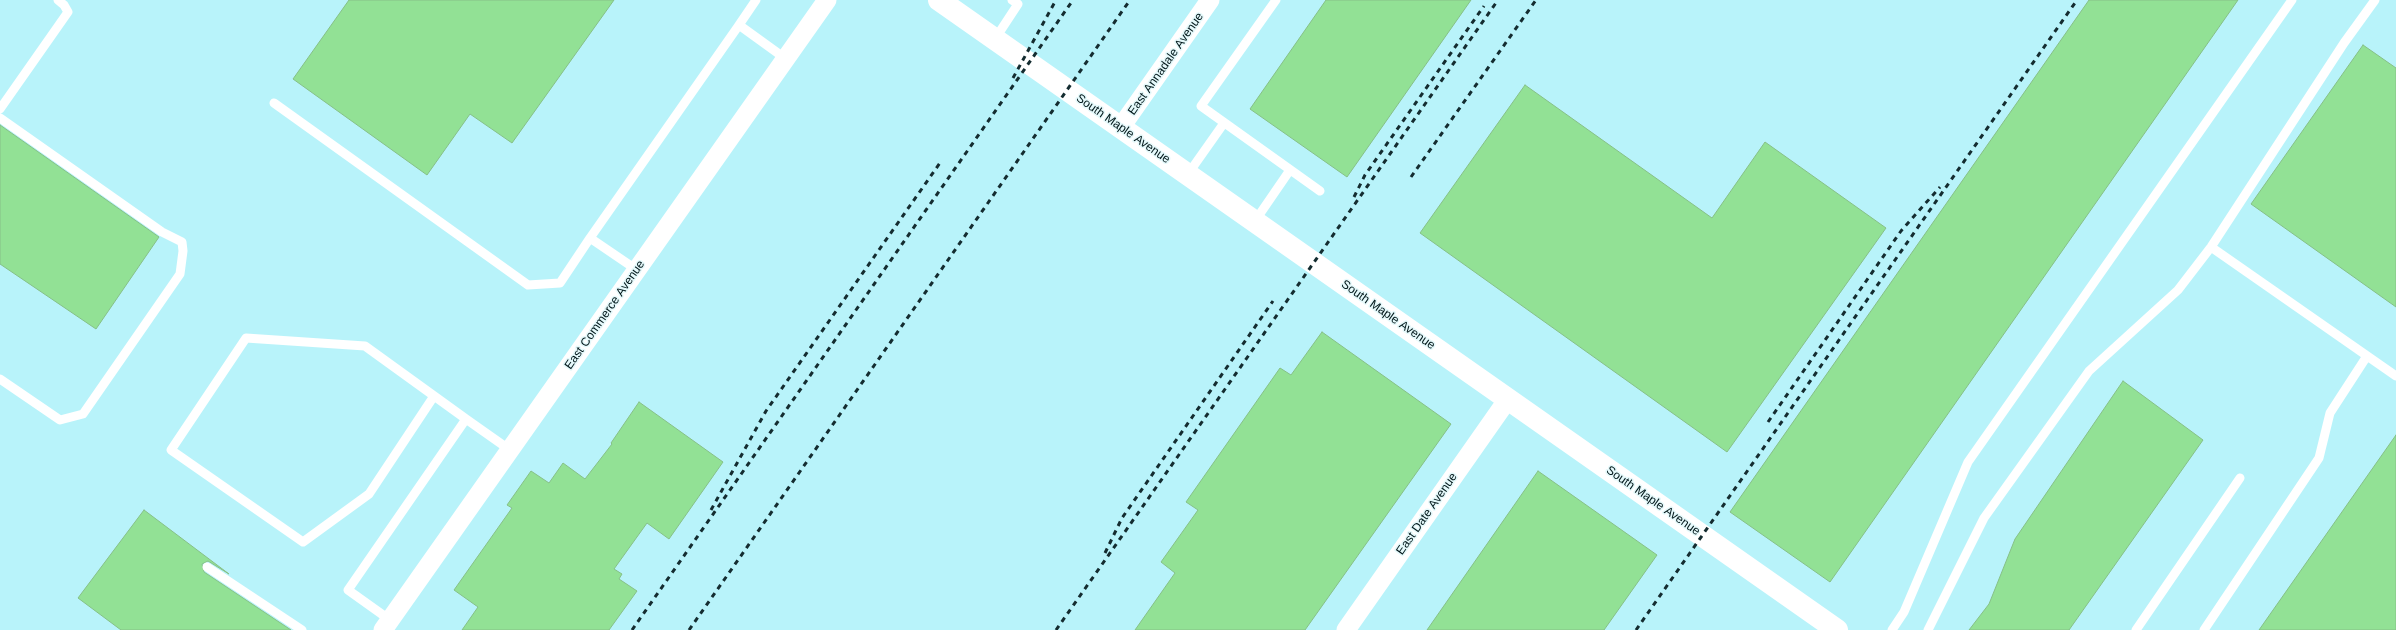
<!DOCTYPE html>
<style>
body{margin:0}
canvas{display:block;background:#b8f3fa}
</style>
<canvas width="2396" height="630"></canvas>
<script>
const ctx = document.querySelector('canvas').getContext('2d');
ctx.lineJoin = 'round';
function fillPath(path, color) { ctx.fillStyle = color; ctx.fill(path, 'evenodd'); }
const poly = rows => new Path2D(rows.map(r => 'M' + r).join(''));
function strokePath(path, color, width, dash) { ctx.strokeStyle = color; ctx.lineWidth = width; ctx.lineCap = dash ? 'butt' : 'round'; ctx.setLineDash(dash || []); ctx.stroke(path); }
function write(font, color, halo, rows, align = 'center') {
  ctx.font = font + ' Arial,sans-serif'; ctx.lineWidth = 3; ctx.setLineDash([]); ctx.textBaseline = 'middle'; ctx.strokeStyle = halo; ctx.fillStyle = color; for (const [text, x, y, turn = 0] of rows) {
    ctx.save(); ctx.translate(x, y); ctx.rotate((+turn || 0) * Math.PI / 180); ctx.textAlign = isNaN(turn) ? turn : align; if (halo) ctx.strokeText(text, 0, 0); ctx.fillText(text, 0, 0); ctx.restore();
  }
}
const building = poly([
 [349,0,614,0,512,143,470,114,427,175,293,79,349,0],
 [1326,0,1471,0,1347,177,1250,109,1326,0],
 [2089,0,2238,0,1830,582,1730,512,2089,0],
 [2363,45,2396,68,2396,307,2251,204,2363,45],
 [1525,85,1712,218,1765,142,1886,228,1727,452,1420,233,1525,85],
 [0,125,159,237,96,329,0,264,0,125],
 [1322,332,1451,424,1305,630,1135,630,1175,573,1161,562,1198,510,1186,502,1280,368,1291,375,1322,332],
 [2123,381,2203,440,2069,630,1969,630,1989,604,2015,539,2123,381],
 [639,402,723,462,669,539,647,523,614,569,622,574,619,579,637,591,609,630,462,630,478,607,454,590,512,508,507,505,531,471,549,483,563,463,585,479,612,444,611,443,639,402],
 [2396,435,2396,630,2259,630,2396,435],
 [1538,471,1657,555,1604,630,1427,630,1538,471],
 [144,510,229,574,208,561,202,564,204,572,291,630,121,630,78,598,144,510]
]);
fillPath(building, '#92e195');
strokePath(building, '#86c087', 1);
strokePath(poly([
 [1276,0,1201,106,1320,191],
 [739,25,756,0],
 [995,39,1018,4,1012,0],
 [274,103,528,285,560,283,590,238],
 [0,109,68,12,64,5,58,0],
 [0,118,162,232,182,242,183,251,180,274,83,414,60,420,0,379],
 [1188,174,1224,123],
 [1255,221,1290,170],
 [2211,247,2396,376],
 [637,270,590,238,739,25,786,59],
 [434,396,369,494,303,542,171,450,246,338,365,346,466,419],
 [207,567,302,630],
 [390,620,348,590,466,419,510,450],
 [1892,630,1904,612,1968,462,2292,0],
 [1928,630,1984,518,2089,371,2178,290,2211,247,2344,43,2375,0],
 [2136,630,2240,478],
 [2204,630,2319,458,2330,413,2367,356]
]), '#fff', 9);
strokePath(poly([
 [1121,127,1210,0],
 [383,630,827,0],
 [1346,630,1508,399]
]), '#fff', 19);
strokePath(poly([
 [939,0,1837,630]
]), '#fff', 22);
strokePath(poly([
 [1013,78,1056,0],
 [1411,177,1536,0],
 [1354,197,1365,175,1484,6],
 [1768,422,1901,231,1940,187],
 [711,510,766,411,942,160],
 [1105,553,1122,518,1273,301],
 [632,630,1073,0],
 [689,630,1130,0],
 [1056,630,1498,0],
 [1636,630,2077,0]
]), '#142c30', 3, [5, 5]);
write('12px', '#011619', '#e5f9fb', [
 ["East Annadale Avenue",1166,64,-55],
 ["South Maple Avenue",1123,129,35],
 ["East Commerce Avenue",605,315,-55],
 ["South Maple Avenue",1388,315,35],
 ["South Maple Avenue",1653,501,35],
 ["East Date Avenue",1427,514,-55]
]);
</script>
